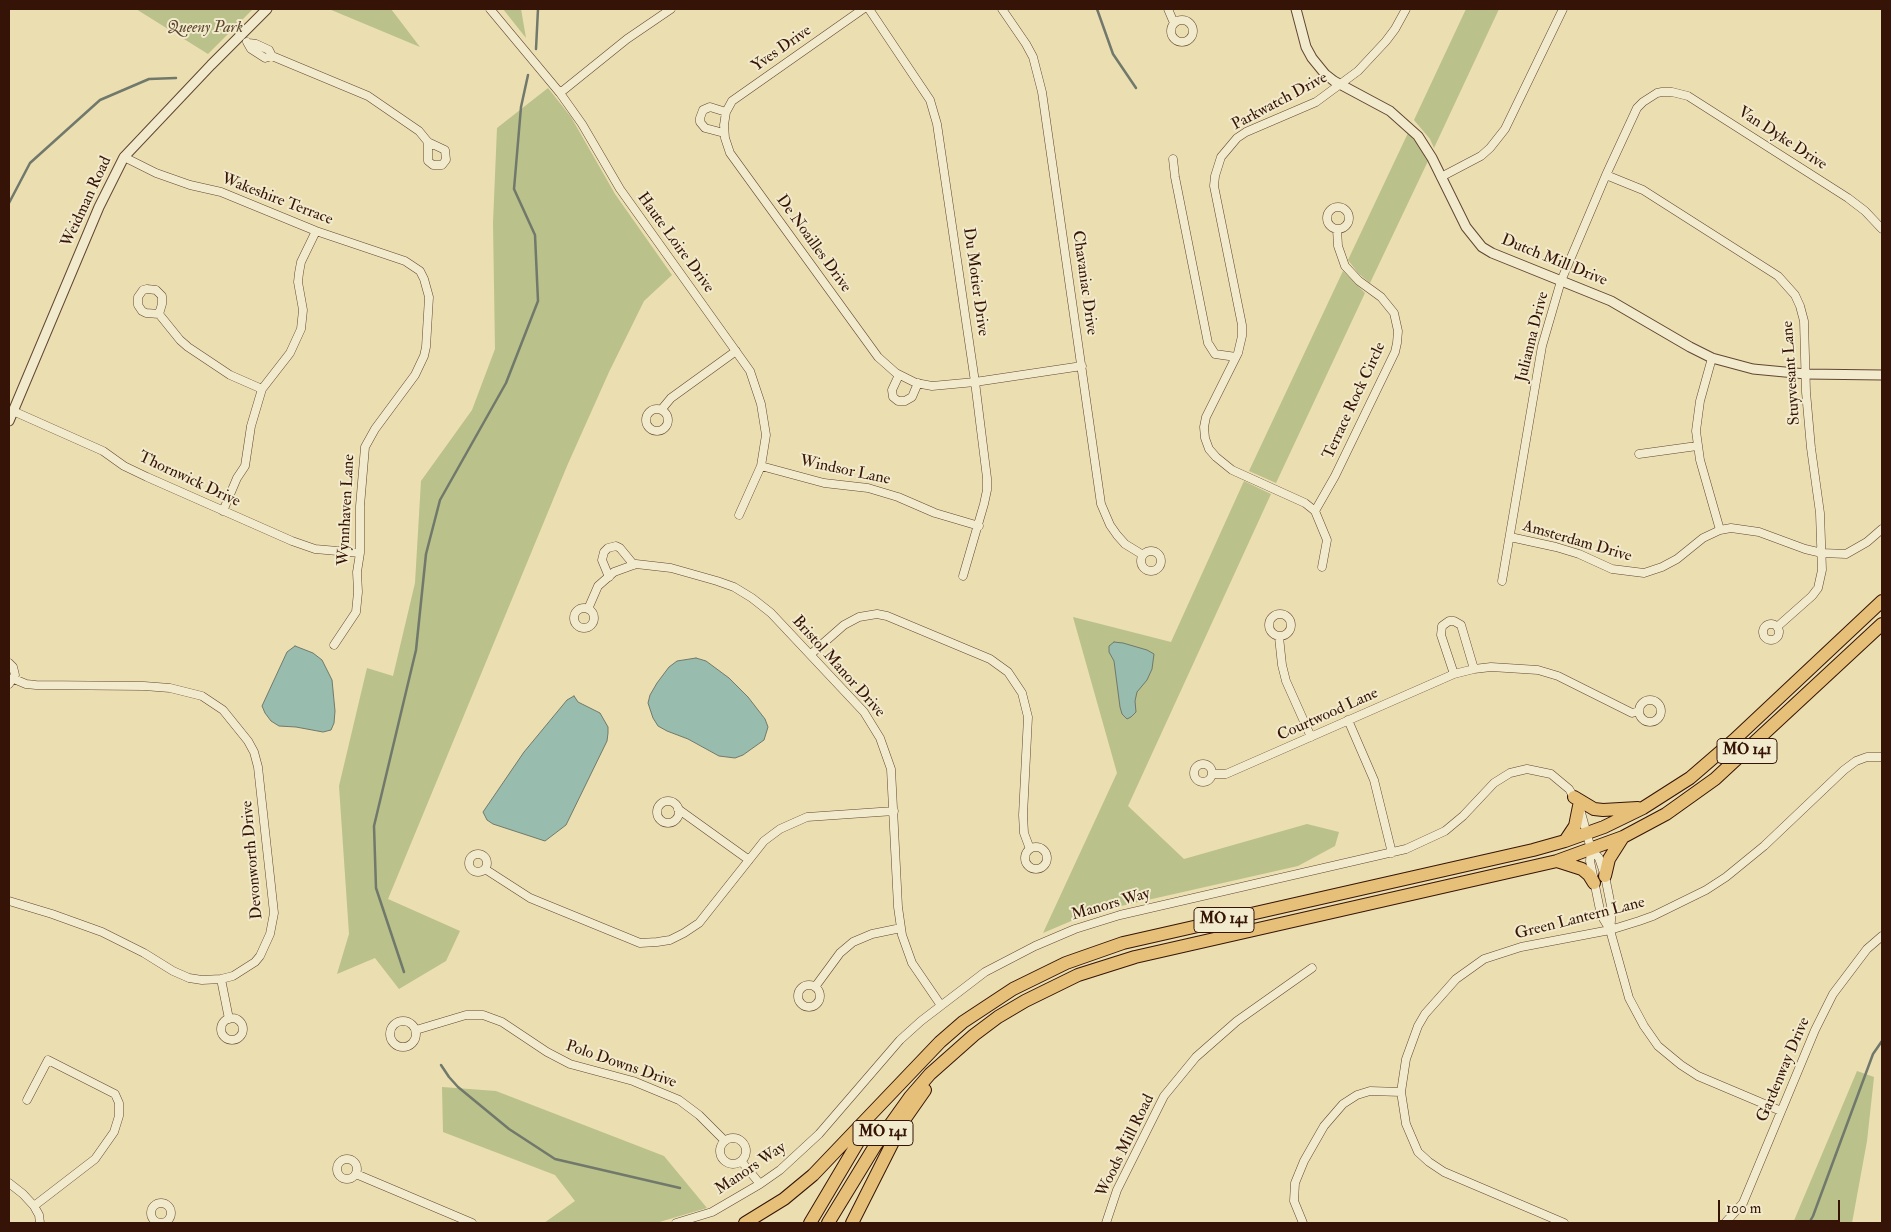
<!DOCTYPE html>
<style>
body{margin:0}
#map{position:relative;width:1891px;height:1232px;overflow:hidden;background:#ebdeb1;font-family:"IM FELL Double Pica",serif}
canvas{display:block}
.frame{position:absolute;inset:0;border:10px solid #351407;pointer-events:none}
.scale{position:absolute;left:1718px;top:1200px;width:122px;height:22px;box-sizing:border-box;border:2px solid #351407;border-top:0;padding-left:6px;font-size:15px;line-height:18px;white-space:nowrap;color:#351407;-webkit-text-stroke:4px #f2eacc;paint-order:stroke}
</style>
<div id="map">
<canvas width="1891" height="1232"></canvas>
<div class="frame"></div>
<div class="scale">100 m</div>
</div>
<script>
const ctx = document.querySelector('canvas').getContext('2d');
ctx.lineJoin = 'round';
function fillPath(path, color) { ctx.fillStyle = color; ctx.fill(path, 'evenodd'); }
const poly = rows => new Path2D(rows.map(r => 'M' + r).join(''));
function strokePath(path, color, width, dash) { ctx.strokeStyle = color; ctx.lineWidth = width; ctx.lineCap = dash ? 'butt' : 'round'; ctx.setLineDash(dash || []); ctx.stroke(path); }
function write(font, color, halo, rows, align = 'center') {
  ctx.font = font + ' "IM FELL Double Pica",serif'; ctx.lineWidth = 4; ctx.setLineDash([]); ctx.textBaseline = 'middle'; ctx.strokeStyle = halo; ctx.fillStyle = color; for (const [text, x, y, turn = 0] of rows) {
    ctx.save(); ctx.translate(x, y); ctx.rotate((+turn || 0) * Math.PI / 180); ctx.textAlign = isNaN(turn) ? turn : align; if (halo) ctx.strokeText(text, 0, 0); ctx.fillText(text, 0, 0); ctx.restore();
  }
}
fillPath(poly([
 [136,9,253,9,208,54],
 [329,9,391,9,420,47],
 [503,9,521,9,526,38],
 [1466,9,1499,9,1434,148,1430,139,1414,120],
 [548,88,571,117,615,194,672,275,644,301,609,372,567,466,388,899,460,931,446,961,399,989,375,958,337,974,349,934,339,786,367,668,393,676,415,583,421,481,472,410,495,349,493,223,497,128],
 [1408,133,1417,143,1428,161,1370,283,1358,273,1348,260],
 [1343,271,1365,293,1276,483,1249,471],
 [1244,481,1271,494,1128,806,1184,859,1307,824,1339,832,1335,846,1298,866,1090,913,1043,933,1117,773,1073,617,1171,642],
 [1857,1071,1874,1077,1867,1141,1852,1223,1793,1223],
 [442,1087,496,1091,664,1156,707,1208,656,1223,544,1223,575,1201,555,1175,443,1132]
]), '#bac18a');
const water = poly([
 [1114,642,1123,643,1147,650,1154,654,1152,669,1147,680,1137,692,1135,701,1136,712,1131,717,1127,719,1122,714,1120,707,1114,661,1109,652,1109,646,1114,642],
 [295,646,313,653,322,660,332,680,335,711,334,723,331,730,323,732,296,727,279,726,271,721,265,713,262,706,287,652,295,646],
 [696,658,706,661,729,678,748,697,765,719,768,727,764,740,743,755,735,758,719,756,688,739,667,731,658,726,653,718,648,703,650,695,657,683,669,667,677,661,696,658],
 [574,696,578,702,600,713,608,727,608,733,607,741,566,825,545,841,493,824,487,820,483,812,524,752,567,700,574,696]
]);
fillPath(water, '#98bcad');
strokePath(water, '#70796b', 1);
strokePath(poly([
 [1097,9,1113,54,1136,88],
 [536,49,538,9],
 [9,203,30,163,100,100,149,79,176,78],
 [404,972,376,888,374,826,416,650,426,554,440,500,506,383,538,301,535,235,514,189,521,107,528,75],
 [441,1065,449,1077,458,1087,509,1129,555,1159,680,1188],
 [1809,1223,1813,1216,1873,1054,1882,1041]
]), '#70796b', 2.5);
const minor = poly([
 [490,9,560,93,582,124,620,189,750,371,761,404,766,435,761,466,739,515],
 [863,9,732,101,726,112,724,125,725,138,730,153,878,357,896,373,916,383,932,386,975,382,1082,366],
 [869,9,930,100,937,124,975,382,987,478,987,490,984,504,963,576],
 [1002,9,1026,44,1033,57,1042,92,1101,504,1110,525,1117,535,1125,544,1143,555],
 [1168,9,1174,23],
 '1171 31a11 11 0 1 1 22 0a11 11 0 1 1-22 0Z',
 [247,42,251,49,265,58,272,56],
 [249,43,256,44,269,50,272,56,368,96,419,131,428,142],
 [560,93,627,39,671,9],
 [724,133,705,128,700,122,700,118,703,110,710,107,726,112],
 [428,142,445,150,446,160,442,165,433,165,428,161,428,142],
 [124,157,156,173,190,185,221,192,316,231,405,261,420,271,424,279,429,297,426,347,424,356,415,375,375,429,365,447,360,506,360,553,357,572,358,592,356,612,334,645],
 [1173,159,1175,177,1208,343,1215,354,1236,357],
 [1606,175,1643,190,1778,276,1795,295,1800,306,1804,321,1806,392,1811,448,1820,513,1822,570,1818,588,1812,596,1777,627],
 [1441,177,1481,156,1490,148,1505,129,1563,9],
 '1327 218a11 11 0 1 1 22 0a11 11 0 1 1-22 0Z',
 [147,289,156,290,162,296,162,304,159,314,146,313,142,311,138,305,138,297,143,290,147,289],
 [159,314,180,340,188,347,230,375,262,389],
 [1712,358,1700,401,1696,431,1700,460,1720,530],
 [899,375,892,390,893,397,898,401,905,401,912,397,918,383],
 '646 420a11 11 0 1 1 22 0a11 11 0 1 1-22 0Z',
 [661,410,671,398,736,351],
 [13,411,103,451,124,466,147,477,292,541,315,549,360,553],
 [1639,454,1697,446],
 [761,466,824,483,868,488,898,497,935,513,979,526],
 [223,511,237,478,245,466,251,426,262,389,290,353,301,329,303,310,298,282,299,273,301,262,316,231],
 [1315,511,1335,476,1395,352,1397,343,1398,331,1394,313,1381,297,1359,281,1345,266,1338,246,1337,229],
 [1510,537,1556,547,1579,554,1612,569,1644,573,1662,567,1677,559,1703,538,1720,530,1731,528,1759,532,1805,549,1822,553,1846,554,1867,542,1882,529],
 '1141 561a10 10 0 1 1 20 0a10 10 0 1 1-20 0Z',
 [1322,567,1327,540,1315,511,1305,503,1232,470,1216,457,1209,449,1205,438,1204,427,1206,417,1238,353,1242,336,1242,325,1214,186,1215,176,1221,157,1237,138,1246,132,1316,102,1358,71,1386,41,1395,29,1406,9],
 [609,577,602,560,604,552,608,548,616,546,620,548,634,565],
 [1502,581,1542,346,1561,281,1606,175,1637,108,1643,102,1657,93,1662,92,1672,92,1688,96,1848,198,1865,211,1882,229],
 '574 618a10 10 0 1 1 20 0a10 10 0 1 1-20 0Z',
 [588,609,598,586,614,572,636,564,671,568,717,581,734,587,752,598,771,613,864,712,880,738,891,769,898,907,902,935,912,963,940,1004],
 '1269 625a11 11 0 1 1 22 0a11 11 0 1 1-22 0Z',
 '1763 632a8 8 0 1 1 16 0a8 8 0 1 1-16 0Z',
 [1279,637,1282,665,1286,681,1311,737],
 [811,654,844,625,859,617,877,614,887,616,990,659,1008,672,1022,693,1028,717,1023,815,1024,833,1030,849],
 [9,663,13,667,15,675,9,684],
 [1454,674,1441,635,1442,626,1449,621,1454,621,1461,625,1474,669],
 '1639 711a11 11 0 1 1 22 0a11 11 0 1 1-22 0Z',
 [1348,720,1374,780,1392,853],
 '1194 773a9 9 0 1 1 18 0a9 9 0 1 1-18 0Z',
 [1212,774,1226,774,1454,674,1474,669,1491,667,1538,670,1558,676,1632,713,1639,711],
 '657 812a11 11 0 1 1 22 0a11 11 0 1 1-22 0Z',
 [678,809,749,860],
 [1580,809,1591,849,1590,861,1601,915,1610,930,1629,998,1644,1026,1658,1046,1681,1065,1698,1076,1781,1111],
 '1025 858a11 11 0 1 1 22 0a11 11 0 1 1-22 0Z',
 [1591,849,1599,858,1605,876,1612,911,1610,930],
 '469 863a9 9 0 1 1 18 0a9 9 0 1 1-18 0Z',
 [485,869,530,898,640,943,657,942,670,940,684,933,699,923,764,841,780,829,807,817,894,811],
 [9,901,52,914,102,932,144,953,173,971,189,978,202,980,221,979,233,976,255,962,260,956,270,934,274,913,258,767,254,752,248,741,223,710,202,696,170,688,144,686,36,685,26,684,14,679],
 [221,979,229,1019],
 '798 996a11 11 0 1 1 22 0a11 11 0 1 1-22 0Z',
 [815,987,840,953,853,942,872,934,901,928],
 '221 1029a11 11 0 1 1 22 0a11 11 0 1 1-22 0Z',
 '390 1034a13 13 0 1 1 26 0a13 13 0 1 1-26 0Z',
 [416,1030,466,1015,483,1015,502,1022,547,1052,570,1064,633,1081,679,1100,699,1115,724,1140],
 [27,1100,48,1060,115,1094,119,1103,119,1116,114,1132,95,1159,34,1206],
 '720 1151a13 13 0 1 1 26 0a13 13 0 1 1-26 0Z',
 '337 1169a10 10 0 1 1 20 0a10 10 0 1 1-20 0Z',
 [742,1162,760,1184],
 [356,1174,472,1223],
 [9,1183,23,1194,34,1206,39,1215,40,1223],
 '151 1213a10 10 0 1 1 20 0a10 10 0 1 1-20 0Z',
 [676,1223,712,1212,760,1184,780,1170,819,1134,900,1040,921,1021,985,972,1035,946,1075,929,1120,915,1406,849,1445,831,1463,816,1494,783,1510,773,1527,769,1551,774,1569,789,1575,799],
 [1106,1223,1117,1190,1164,1096,1196,1057,1237,1021,1312,968],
 [1303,1223,1294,1201,1295,1183,1304,1161,1324,1126,1343,1104,1357,1095,1370,1091,1401,1092],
 [1564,1223,1444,1172,1429,1162,1418,1152,1406,1124,1401,1092,1406,1059,1418,1026,1425,1014,1456,979,1484,959,1521,947,1610,930,1639,921,1653,916,1706,890,1726,877,1764,846,1844,770,1856,761,1867,757,1882,757],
 [1725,1223,1743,1203,1815,1030,1833,994,1867,949,1882,936]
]);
const tertiary = poly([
 [1296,9,1306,47,1312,58,1325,74,1334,81,1390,111,1418,136,1432,158,1466,227,1482,247,1492,253,1611,301,1690,347,1712,358,1753,369,1806,374,1882,375],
 [9,421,99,207,124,157,211,65,267,9]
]);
const trunk = poly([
 [1574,797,1594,809,1603,810,1638,808],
 [1565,841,1575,826,1579,806],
 [1557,861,1582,869,1589,875,1594,883],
 [1605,876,1609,859,1623,837],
 [745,1223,784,1199,813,1175,940,1042,963,1022,1013,989,1066,963,1123,943,1533,850,1565,841,1604,827,1643,808,1690,778,1734,740,1882,601],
 [810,1223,867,1127],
 [828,1223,875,1146,910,1097,930,1074,974,1035,998,1017,1025,1001,1078,975,1135,957,1557,861,1623,837,1666,814,1715,779,1882,624],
 [852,1223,904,1120,925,1090]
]);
strokePath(minor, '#624632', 9);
strokePath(tertiary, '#624632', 11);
strokePath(trunk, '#351407', 14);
strokePath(minor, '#f2eacc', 8);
strokePath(tertiary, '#f2eacc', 9);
strokePath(trunk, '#e6bf78', 12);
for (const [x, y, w] of [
 [1747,751,60],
 [1224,920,60],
 [883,1133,60]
]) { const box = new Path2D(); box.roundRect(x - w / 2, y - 12.5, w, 25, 4); ctx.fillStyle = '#f2eacc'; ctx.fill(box); strokePath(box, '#351407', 1); }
write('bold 15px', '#351407', null, [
 ["MO 141",1747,751],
 ["MO 141",1224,920],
 ["MO 141",883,1133]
]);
write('italic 16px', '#5d482e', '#f2eacc', [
 ["Queeny Park",205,29]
]);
write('16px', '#351407', '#f2eacc', [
 ["Yves Drive",782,49,-35],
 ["Parkwatch Drive",1280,102,-28],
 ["Van Dyke Drive",1782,139,33],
 ["Wakeshire Terrace",277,200,21],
 ["Weidman Road",87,202,-65],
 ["Haute Loire Drive",675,243,54],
 ["De Noailles Drive",813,244,54],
 ["Dutch Mill Drive",1554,261,22],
 ["Du Motier Drive",975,282,82],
 ["Chavaniac Drive",1084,283,82],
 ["Julianna Drive",1533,337,-76],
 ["Stuyvesant Lane",1792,373,-94],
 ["Terrace Rock Circle",1355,401,-65],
 ["Windsor Lane",845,471,12],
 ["Thornwick Drive",189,480,25],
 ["Wynnhaven Lane",347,510,-87],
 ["Amsterdam Drive",1577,542,16],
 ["Bristol Manor Drive",838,667,48],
 ["Courtwood Lane",1328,715,-24],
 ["Devonworth Drive",253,860,-95],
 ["Manors Way",1111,905,-16],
 ["Green Lantern Lane",1580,919,-14],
 ["Polo Downs Drive",621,1065,19],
 ["Gardenway Drive",1784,1070,-67],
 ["Woods Mill Road",1126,1146,-64],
 ["Manors Way",751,1169,-34]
]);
</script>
